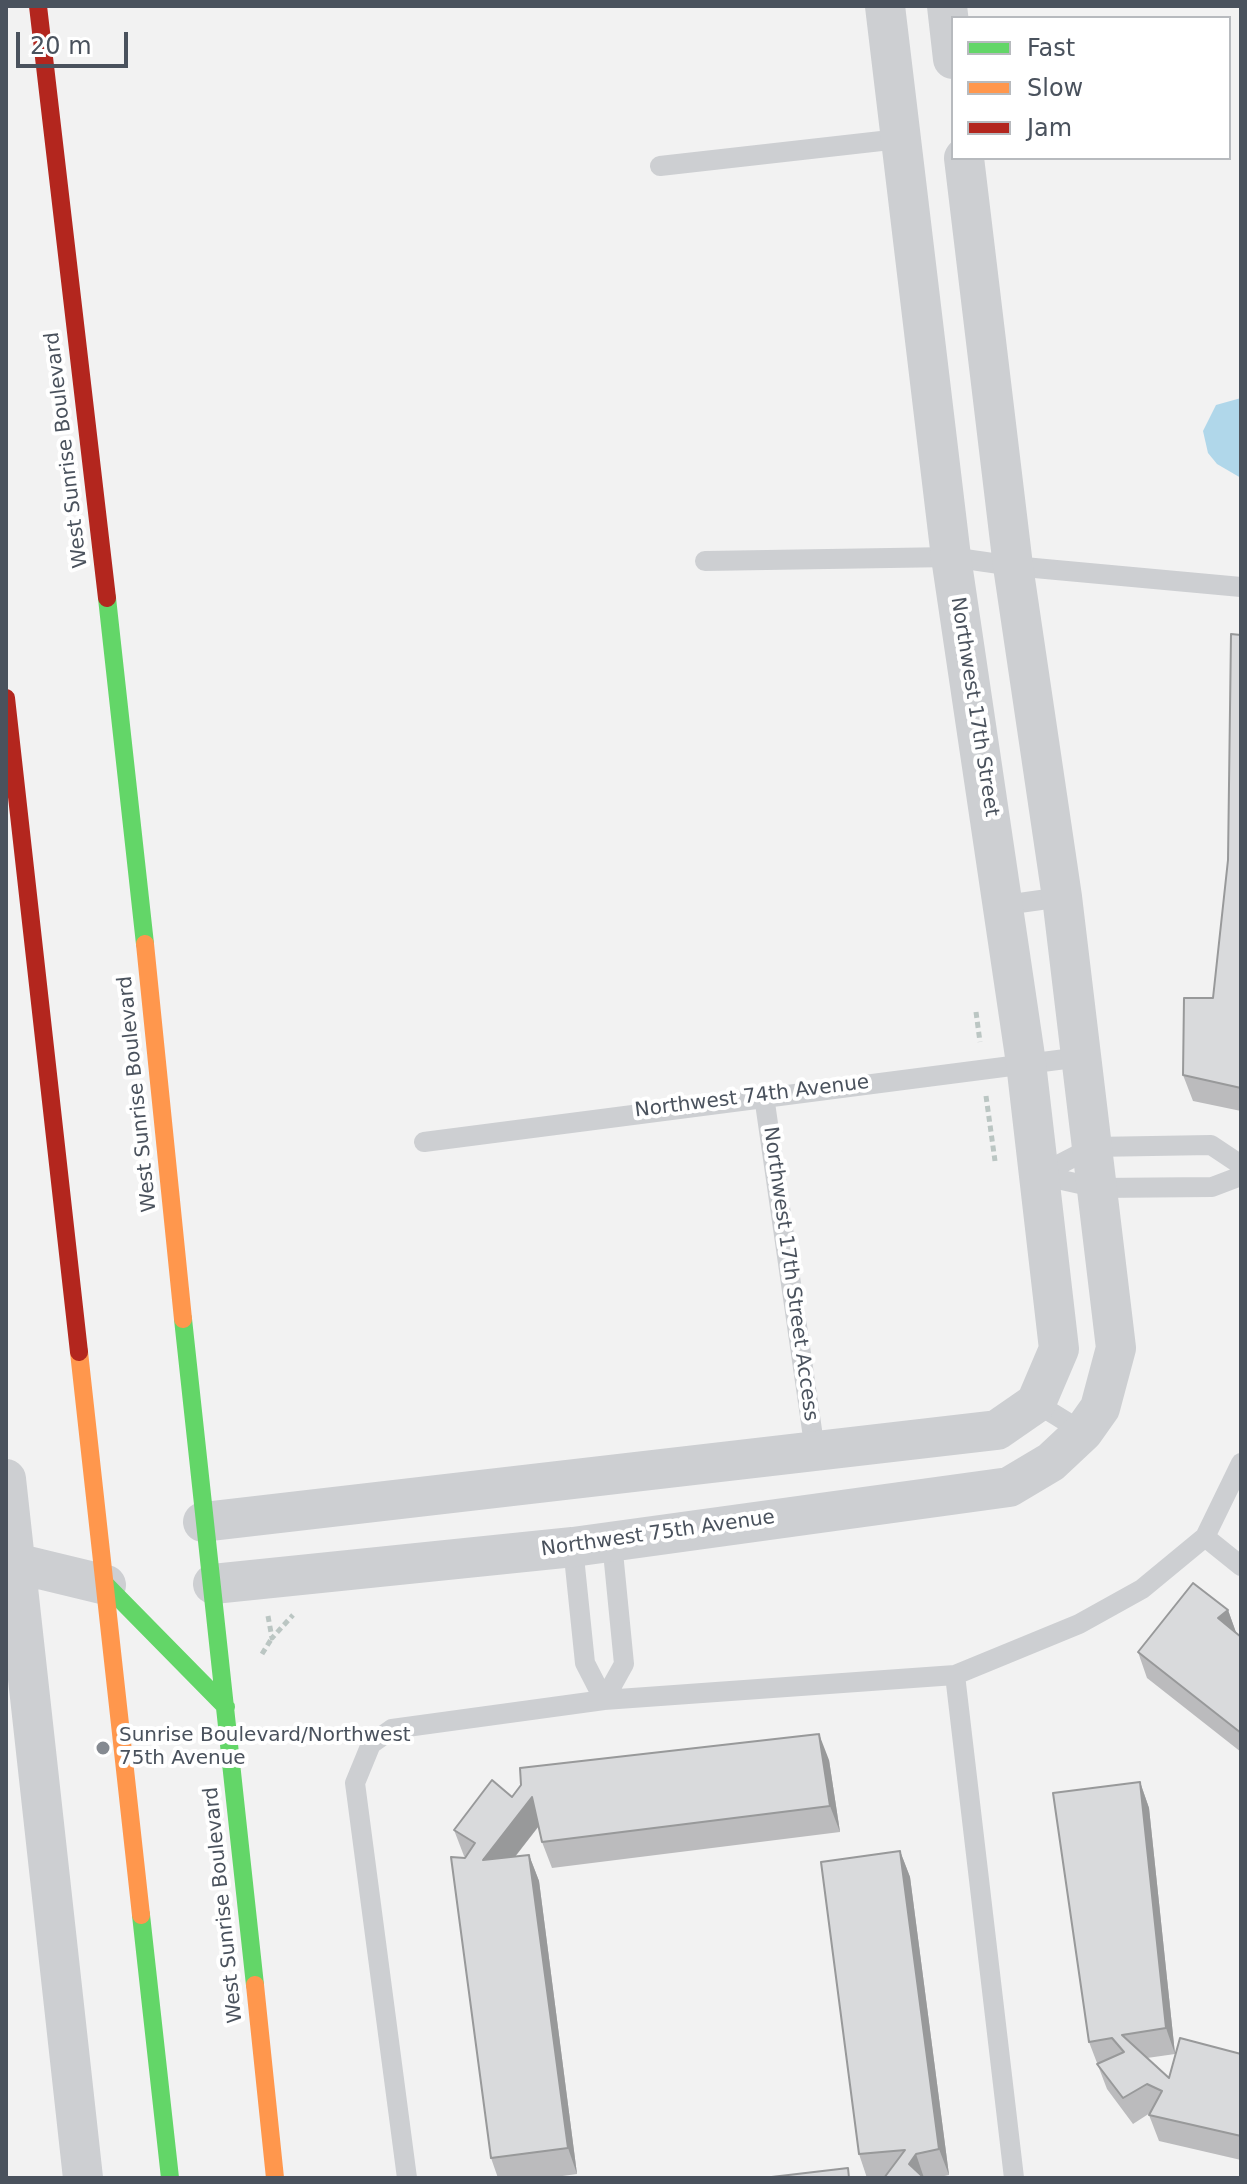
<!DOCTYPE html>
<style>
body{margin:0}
#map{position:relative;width:1247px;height:2184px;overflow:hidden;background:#f2f2f2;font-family:"DejaVu Sans",sans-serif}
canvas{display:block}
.frame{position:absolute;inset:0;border:8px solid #4a525d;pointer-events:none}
.legend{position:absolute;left:951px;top:16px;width:280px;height:144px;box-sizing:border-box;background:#fff;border:2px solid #b7babe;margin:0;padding:10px 14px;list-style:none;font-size:24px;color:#4a525d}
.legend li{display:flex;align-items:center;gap:16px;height:40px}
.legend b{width:40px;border:2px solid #b7babe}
.scale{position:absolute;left:16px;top:32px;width:112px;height:36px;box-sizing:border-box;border:4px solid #4a525d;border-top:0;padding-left:10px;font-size:24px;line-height:28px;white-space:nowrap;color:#4a525d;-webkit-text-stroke:6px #fff;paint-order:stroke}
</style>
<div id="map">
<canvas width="1247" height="2184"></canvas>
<div class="frame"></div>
<ul class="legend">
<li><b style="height:10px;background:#63d668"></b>Fast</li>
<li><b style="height:10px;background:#ff974d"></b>Slow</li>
<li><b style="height:10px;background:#b3261e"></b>Jam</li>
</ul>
<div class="scale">20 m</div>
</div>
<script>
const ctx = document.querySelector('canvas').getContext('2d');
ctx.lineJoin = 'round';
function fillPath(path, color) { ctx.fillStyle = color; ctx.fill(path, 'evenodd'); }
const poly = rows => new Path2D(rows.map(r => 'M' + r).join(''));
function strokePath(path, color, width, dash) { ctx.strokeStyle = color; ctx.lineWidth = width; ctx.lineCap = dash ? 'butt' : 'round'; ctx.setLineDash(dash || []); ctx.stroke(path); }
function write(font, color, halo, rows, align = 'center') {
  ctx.font = font + ' "DejaVu Sans",sans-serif'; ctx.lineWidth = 8; ctx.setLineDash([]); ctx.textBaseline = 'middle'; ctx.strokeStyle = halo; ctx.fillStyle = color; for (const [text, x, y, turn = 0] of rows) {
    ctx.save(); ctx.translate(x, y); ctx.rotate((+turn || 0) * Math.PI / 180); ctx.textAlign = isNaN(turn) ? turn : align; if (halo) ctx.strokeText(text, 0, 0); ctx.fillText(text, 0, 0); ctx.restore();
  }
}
fillPath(poly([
 [1241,398,1241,478,1217,464,1208,453,1203,431,1216,405]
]), '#b0d7ea');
strokePath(poly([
 [976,1012,980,1042],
 [986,1096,995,1161],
 [268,1616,272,1638,293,1615],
 [262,1654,272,1638]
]), '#bbc6c3', 5, [6, 4]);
strokePath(poly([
 [660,166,899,139],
 [705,561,951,557,1013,566,1241,587],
 [1005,905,1062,897],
 [764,1096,815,1451],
 [424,1142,1081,1057],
 [1039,1175,1093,1147,1211,1145,1241,1165],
 [1039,1175,1098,1188,1212,1187,1241,1176],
 [1036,1403,1083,1432],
 [1205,1537,1241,1566],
 [573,1547,585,1663,604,1700],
 [955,1675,1014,2178],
 [604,1700,624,1664,612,1542],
 [407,2178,355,1783,371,1744,392,1729,604,1700,955,1675,1079,1624,1142,1589,1205,1537,1241,1463]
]), '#cdcfd2', 20);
strokePath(poly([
 [947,6,953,59],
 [6,1479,83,2178],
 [203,1522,997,1430,1036,1403,1059,1349,1026,1063,951,557,885,6],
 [15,1563,106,1585],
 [213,1584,573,1547,1009,1487,1051,1462,1083,1432,1100,1408,1116,1348,1062,897,1013,566,964,158]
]), '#cdcfd2', 40);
strokePath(poly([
 [107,598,145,944],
 [183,1319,255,1985],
 [106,1585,226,1707],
 [141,1915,170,2178]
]), '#63d668', 18);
strokePath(poly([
 [145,944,183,1319],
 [79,1352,141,1915],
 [255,1985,275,2178]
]), '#ff974d', 18);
strokePath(poly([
 [38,6,107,598],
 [6,698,79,1352]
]), '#b3261e', 18);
fillPath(poly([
 [1241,635,1241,1111,1193,1101,1183,1075,1213,998,1228,860],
 [1228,1610,1236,1633,1241,1637,1241,1752,1147,1678,1138,1652],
 [829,1760,840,1832,552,1868,542,1842,539,1826,515,1857,529,1855,539,1881,577,2174,548,2178,498,2178,491,2158,465,1857,464,1856,454,1830,512,1797],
 [1140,1782,1149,1808,1175,2054,1147,2058,1169,2078,1241,2054,1241,2160,1159,2141,1149,2115,1150,2113,1133,2124,1107,2089,1089,2042],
 [900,1851,910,1877,949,2175,935,2178,867,2178,859,2154]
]), '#bbbbbd');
fillPath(poly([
 [1228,1610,1237,1635,1218,1618],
 [819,1734,829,1760,840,1832,830,1806],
 [1140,1782,1149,1808,1175,2054,1166,2028],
 [532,1797,541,1823,492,1886,483,1860],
 [900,1851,910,1877,949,2175,939,2149],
 [529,1855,539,1881,577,2174,568,2148],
 [916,2154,924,2178,909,2164]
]), '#98999a');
const building = poly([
 [1231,634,1241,635,1241,1088,1183,1075,1184,998,1213,998,1228,860,1231,634],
 [1193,1583,1228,1610,1218,1618,1241,1637,1241,1733,1138,1652,1193,1583],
 [819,1734,830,1806,542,1842,532,1797,483,1860,529,1855,568,2148,491,2158,451,1857,465,1858,475,1843,454,1830,492,1780,512,1797,521,1785,520,1768,819,1734],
 [1140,1782,1166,2028,1122,2035,1169,2078,1180,2038,1241,2054,1241,2136,1149,2115,1162,2091,1147,2084,1123,2098,1097,2064,1124,2052,1112,2038,1089,2042,1053,1793,1140,1782],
 [900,1851,939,2149,916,2154,909,2164,924,2178,884,2178,905,2150,859,2154,821,1862,900,1851],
 [848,2168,849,2178,763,2178,848,2168]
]);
fillPath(building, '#d9dadc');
strokePath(building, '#98999a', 2);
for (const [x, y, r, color] of [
 [103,1748,8,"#858a91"]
]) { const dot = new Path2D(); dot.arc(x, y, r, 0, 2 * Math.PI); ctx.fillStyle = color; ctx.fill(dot); strokePath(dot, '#fff', 3); }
write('20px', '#4a525d', '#fff', [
 ["West Sunrise Boulevard",67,450,-97],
 ["Northwest 17th Street",974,707,81],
 ["West Sunrise Boulevard",138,1094,-96],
 ["Northwest 74th Avenue",752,1097,-7],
 ["Northwest 17th Street Access",790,1274,82],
 ["Northwest 75th Avenue",658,1534,-8],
 ["West Sunrise Boulevard",224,1905,-96]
]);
write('20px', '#4a525d', '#fff', [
 ["Sunrise Boulevard/Northwest",119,1736],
 ["75th Avenue",119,1759]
], 'left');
</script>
